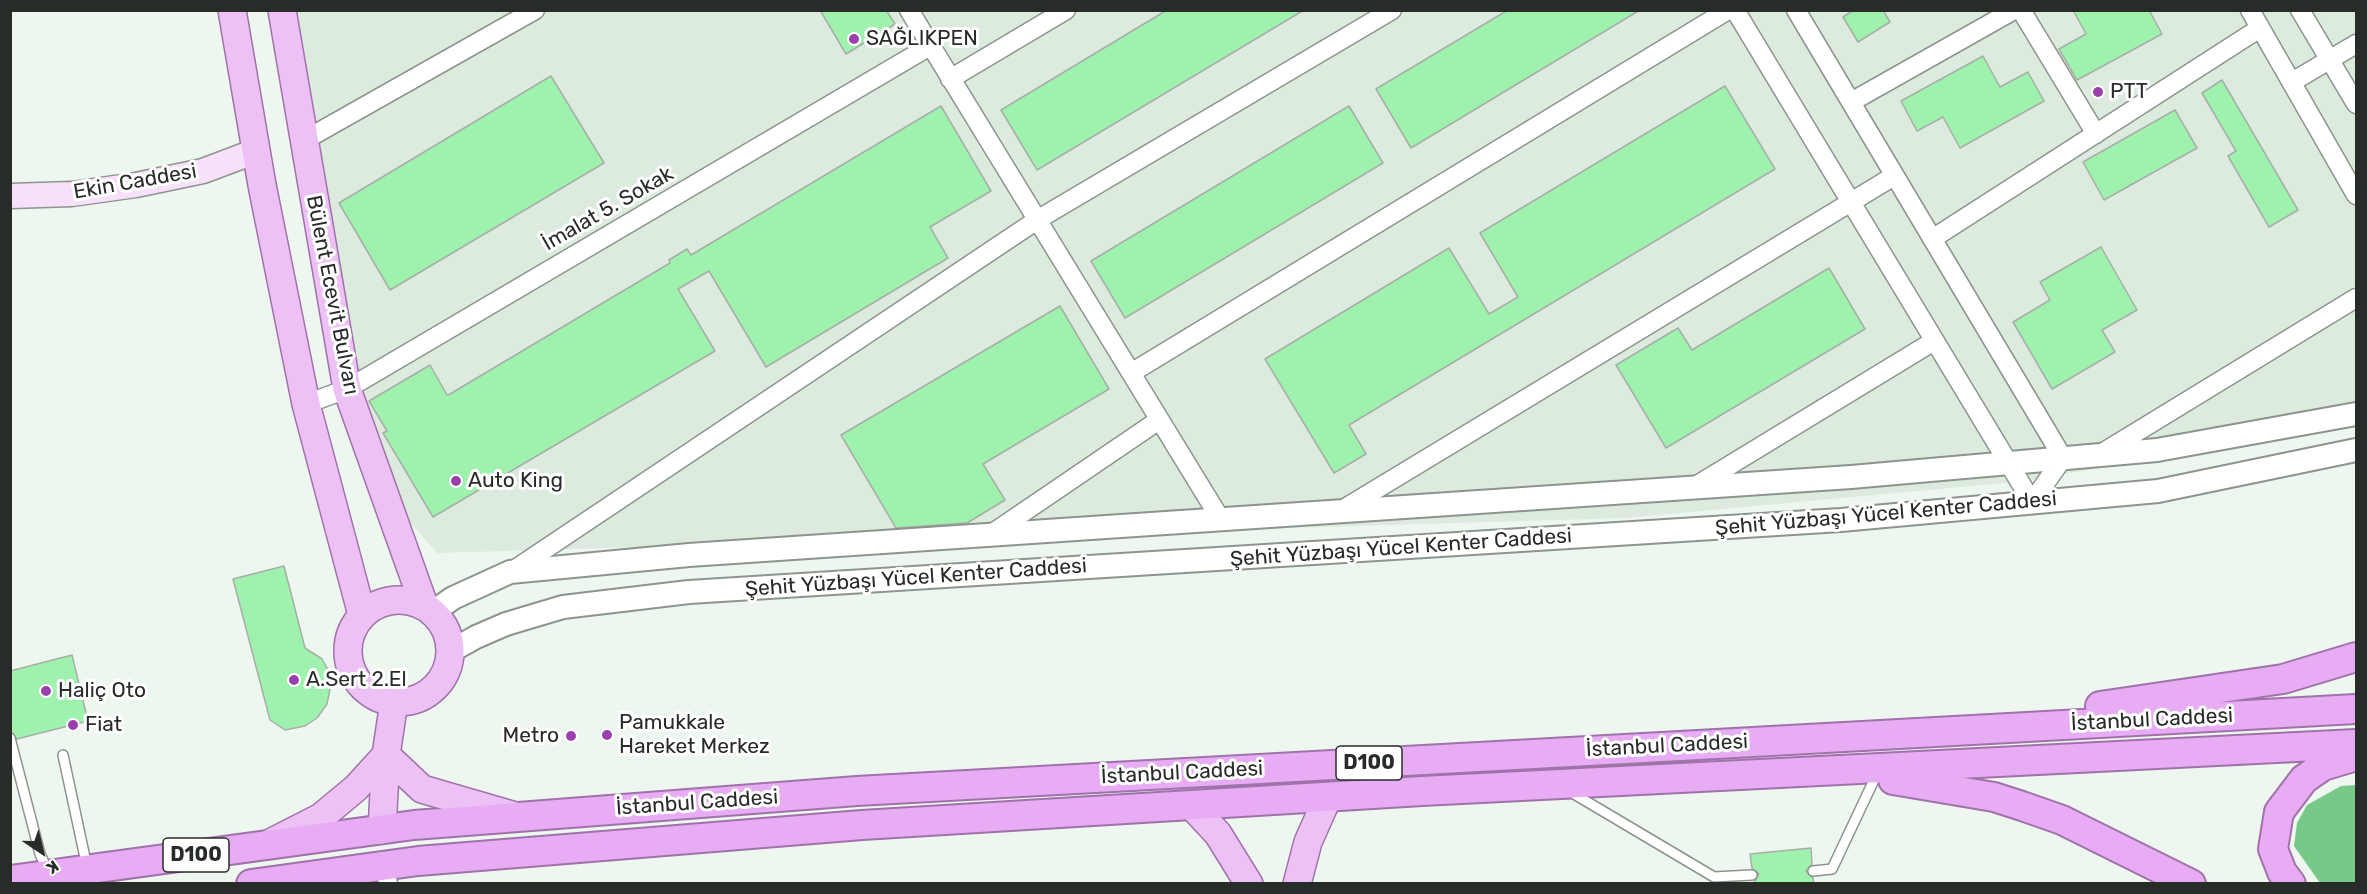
<!DOCTYPE html>
<meta charset="utf-8">
<style>
body{margin:0}
#map{position:relative;width:2367px;height:894px;overflow:hidden;background:#eef7ef;font-family:Rubik,sans-serif}
canvas{display:block}
.frame{position:absolute;inset:0;border:12px solid #282c29;pointer-events:none}
.north{position:absolute;left:12px;top:822px;width:60px;height:60px;-webkit-text-stroke:4px #fff;paint-order:stroke;rotate:145deg;font-size:16px;font-weight:700;line-height:24px;text-align:center;color:#282c29}
.north::after{content:'';display:block;margin:auto;width:21px;height:27px;background:#282c29;clip-path:polygon(50% 0,100% 100%,50% 72%,0 100%)}
</style>
<div id="map">
<canvas width="2367" height="894"></canvas>
<div class="frame"></div>
<div class="north">K</div>
</div>
<script>
const ctx = document.querySelector('canvas').getContext('2d');
ctx.lineJoin = 'round';
function fillPath(path, color) { ctx.fillStyle = color; ctx.fill(path, 'evenodd'); }
const poly = rows => new Path2D(rows.map(r => 'M' + r).join(''));
function strokePath(path, color, width, dash) { ctx.strokeStyle = color; ctx.lineWidth = width; ctx.lineCap = dash ? 'butt' : 'round'; ctx.setLineDash(dash || []); ctx.stroke(path); }
function write(font, color, halo, rows, align = 'center') {
  ctx.font = font + ' Rubik,sans-serif'; ctx.lineWidth = 6; ctx.setLineDash([]); ctx.textBaseline = 'middle'; ctx.strokeStyle = halo; ctx.fillStyle = color; for (const [text, x, y, turn = 0] of rows) {
    ctx.save(); ctx.translate(x, y); ctx.rotate((+turn || 0) * Math.PI / 180); ctx.textAlign = isNaN(turn) ? turn : align; if (halo) ctx.strokeText(text, 0, 0); ctx.fillText(text, 0, 0); ctx.restore();
  }
}
fillPath(poly([
 [267,11,2356,11,2356,423,2026,481,1626,518,437,553,401,512,345,425]
]), '#dcebde');
fillPath(poly([
 [2356,785,2356,883,2320,883,2294,846,2297,823,2307,805,2341,786]
]), '#78c988');
const building = poly([
 [820,10,886,10,895,24,846,54,820,10],
 [1167,10,1304,10,1037,170,1001,110,1167,10],
 [1508,10,1640,10,1411,148,1376,89,1508,10],
 [1854,10,1883,10,1890,22,1858,42,1843,17,1854,10],
 [2073,10,2149,10,2162,34,2077,80,2059,49,2086,34,2073,10],
 [1983,56,2000,87,2028,72,2044,101,1960,148,1943,117,1917,131,1901,101,1983,56],
 [551,76,604,163,390,290,339,203,551,76],
 [2222,80,2298,210,2269,227,2228,156,2236,151,2202,93,2222,80],
 [1725,86,1775,169,1349,425,1366,454,1334,473,1265,359,1449,248,1489,314,1518,297,1480,233,1725,86],
 [941,106,991,191,930,227,948,258,766,367,709,271,678,289,715,351,433,517,383,433,387,431,369,401,430,365,447,395,450,394,670,263,669,260,687,249,691,255,941,106],
 [1349,106,1383,163,1125,318,1091,261,1349,106],
 [2175,110,2197,148,2104,200,2083,162,2175,110],
 [2101,247,2137,310,2102,330,2115,352,2052,389,2013,322,2050,300,2040,282,2101,247],
 [1829,268,1865,329,1666,448,1616,365,1678,328,1692,350,1829,268],
 [1060,306,1109,389,983,464,1005,500,967,523,896,528,841,435,1060,306],
 [284,566,305,648,322,659,330,673,330,689,327,704,317,718,305,726,285,730,270,720,233,579,284,566],
 [72,655,88,721,17,739,10,731,10,671,72,655],
 [1811,848,1812,864,1806,871,1813,878,1814,884,1753,884,1759,874,1752,868,1750,854,1811,848]
]);
fillPath(building, '#9ff2ae');
strokePath(building, '#a6afa7', 1.5);
const service = poly([
 [10,738,40,854,48,871],
 [63,755,87,867],
 [1569,791,1714,877,1752,875],
 [1813,871,1832,869,1874,780]
]);
const minor = poly([
 [909,10,1221,520],
 [1735,10,2032,502,2063,458,1796,10],
 [2021,10,2096,134],
 [2250,10,2356,195],
 [2300,10,2356,104],
 [950,79,1066,10],
 [2292,82,2356,44],
 [1851,102,2014,10],
 [303,141,535,10],
 [1932,239,2260,28],
 [1131,373,1728,10],
 [306,404,347,389,930,46],
 [2099,455,2356,298],
 [1694,487,1934,341],
 [1342,510,1894,176],
 [990,535,1159,420],
 [511,572,1037,220,1392,10],
 [385,865,388,884]
]);
const tertiary = poly([
 [433,612,453,598,510,572,689,555,1851,477,2157,450,2356,414],
 [451,651,476,637,506,624,563,607,689,592,1841,520,2158,491,2356,450]
]);
const secondary = poly([
 [10,196,72,194,136,185,203,171,256,151]
]);
const primary = poly([
 [232,10,262,185,306,404,362,615],
 [282,10,347,389,424,605],
 '348 651a51 51 0 1 1 102 0a51 51 0 1 1-102 0Z',
 [386,755,422,789,515,816],
 [1191,805,1218,834,1249,884],
 [382,830,386,755,394,702],
 [272,842,321,817,356,788,386,755],
 [1297,884,1308,842,1328,797]
]);
const trunk = poly([
 [2100,706,2283,679,2356,657],
 [1893,780,1994,797,2022,806,2062,820,2191,884],
 [10,880,414,825,857,791,2356,709],
 [251,884,418,861,862,825,1422,791,2356,744],
 [2291,884,2282,872,2273,849,2279,812,2304,779,2323,766,2356,756]
]);
strokePath(service, '#8c948d', 12);
strokePath(minor, '#8c948d', 21);
strokePath(tertiary, '#8c948d', 26);
strokePath(secondary, '#8c948d', 27);
strokePath(primary, '#a072aa', 30);
strokePath(trunk, '#a072aa', 32);
strokePath(service, '#fff', 9);
strokePath(minor, '#fff', 18);
strokePath(tertiary, '#fff', 22);
strokePath(secondary, '#f6e0fa', 24);
strokePath(primary, '#edc1f6', 27);
strokePath(trunk, '#e7acf3', 28);
for (const [x, y, r, color] of [
 [854,39,6,"#9a41ad"],
 [2098,92,6,"#9a41ad"],
 [456,481,6,"#9a41ad"],
 [294,680,6,"#9a41ad"],
 [46,691,6,"#9a41ad"],
 [73,725,6,"#9a41ad"],
 [607,735,6,"#9a41ad"],
 [571,736,6,"#9a41ad"]
]) { const dot = new Path2D(); dot.arc(x, y, r, 0, 2 * Math.PI); ctx.fillStyle = color; ctx.fill(dot); strokePath(dot, '#fff', 2); }
for (const [x, y, w] of [
 [1369,763,66],
 [196,855,66]
]) { const box = new Path2D(); box.roundRect(x - w / 2, y - 17, w, 34, 4.5); ctx.fillStyle = '#fff'; ctx.fill(box); strokePath(box, '#282c29', 1.5); }
write('bold 20px', '#282c29', null, [
 ["D100",1369,763],
 ["D100",196,855]
]);
write('21px', '#282c29', '#fff', [
 ["SAĞLIKPEN",866,39],
 ["PTT",2110,92],
 ["Auto King",468,481],
 ["A.Sert 2.El",306,680],
 ["Haliç Oto",58,691],
 ["Pamukkale",619,723],
 ["Hareket Merkez",619,747],
 ["Fiat",85,725],
 ["Metro",559,736,"right"]
], 'left');
write('21px', '#282c29', '#fff', [
 ["Ekin Caddesi",135,182,-10],
 ["İmalat 5. Sokak",608,209,-30],
 ["Bülent Ecevit Bulvarı",332,295,79],
 ["Şehit Yüzbaşı Yücel Kenter Caddesi",1886,514,-5],
 ["Şehit Yüzbaşı Yücel Kenter Caddesi",1401,548,-4],
 ["Şehit Yüzbaşı Yücel Kenter Caddesi",916,578,-4],
 ["İstanbul Caddesi",2152,720,-3],
 ["İstanbul Caddesi",1667,746,-3],
 ["İstanbul Caddesi",1182,773,-3],
 ["İstanbul Caddesi",697,803,-4]
]);
</script>
